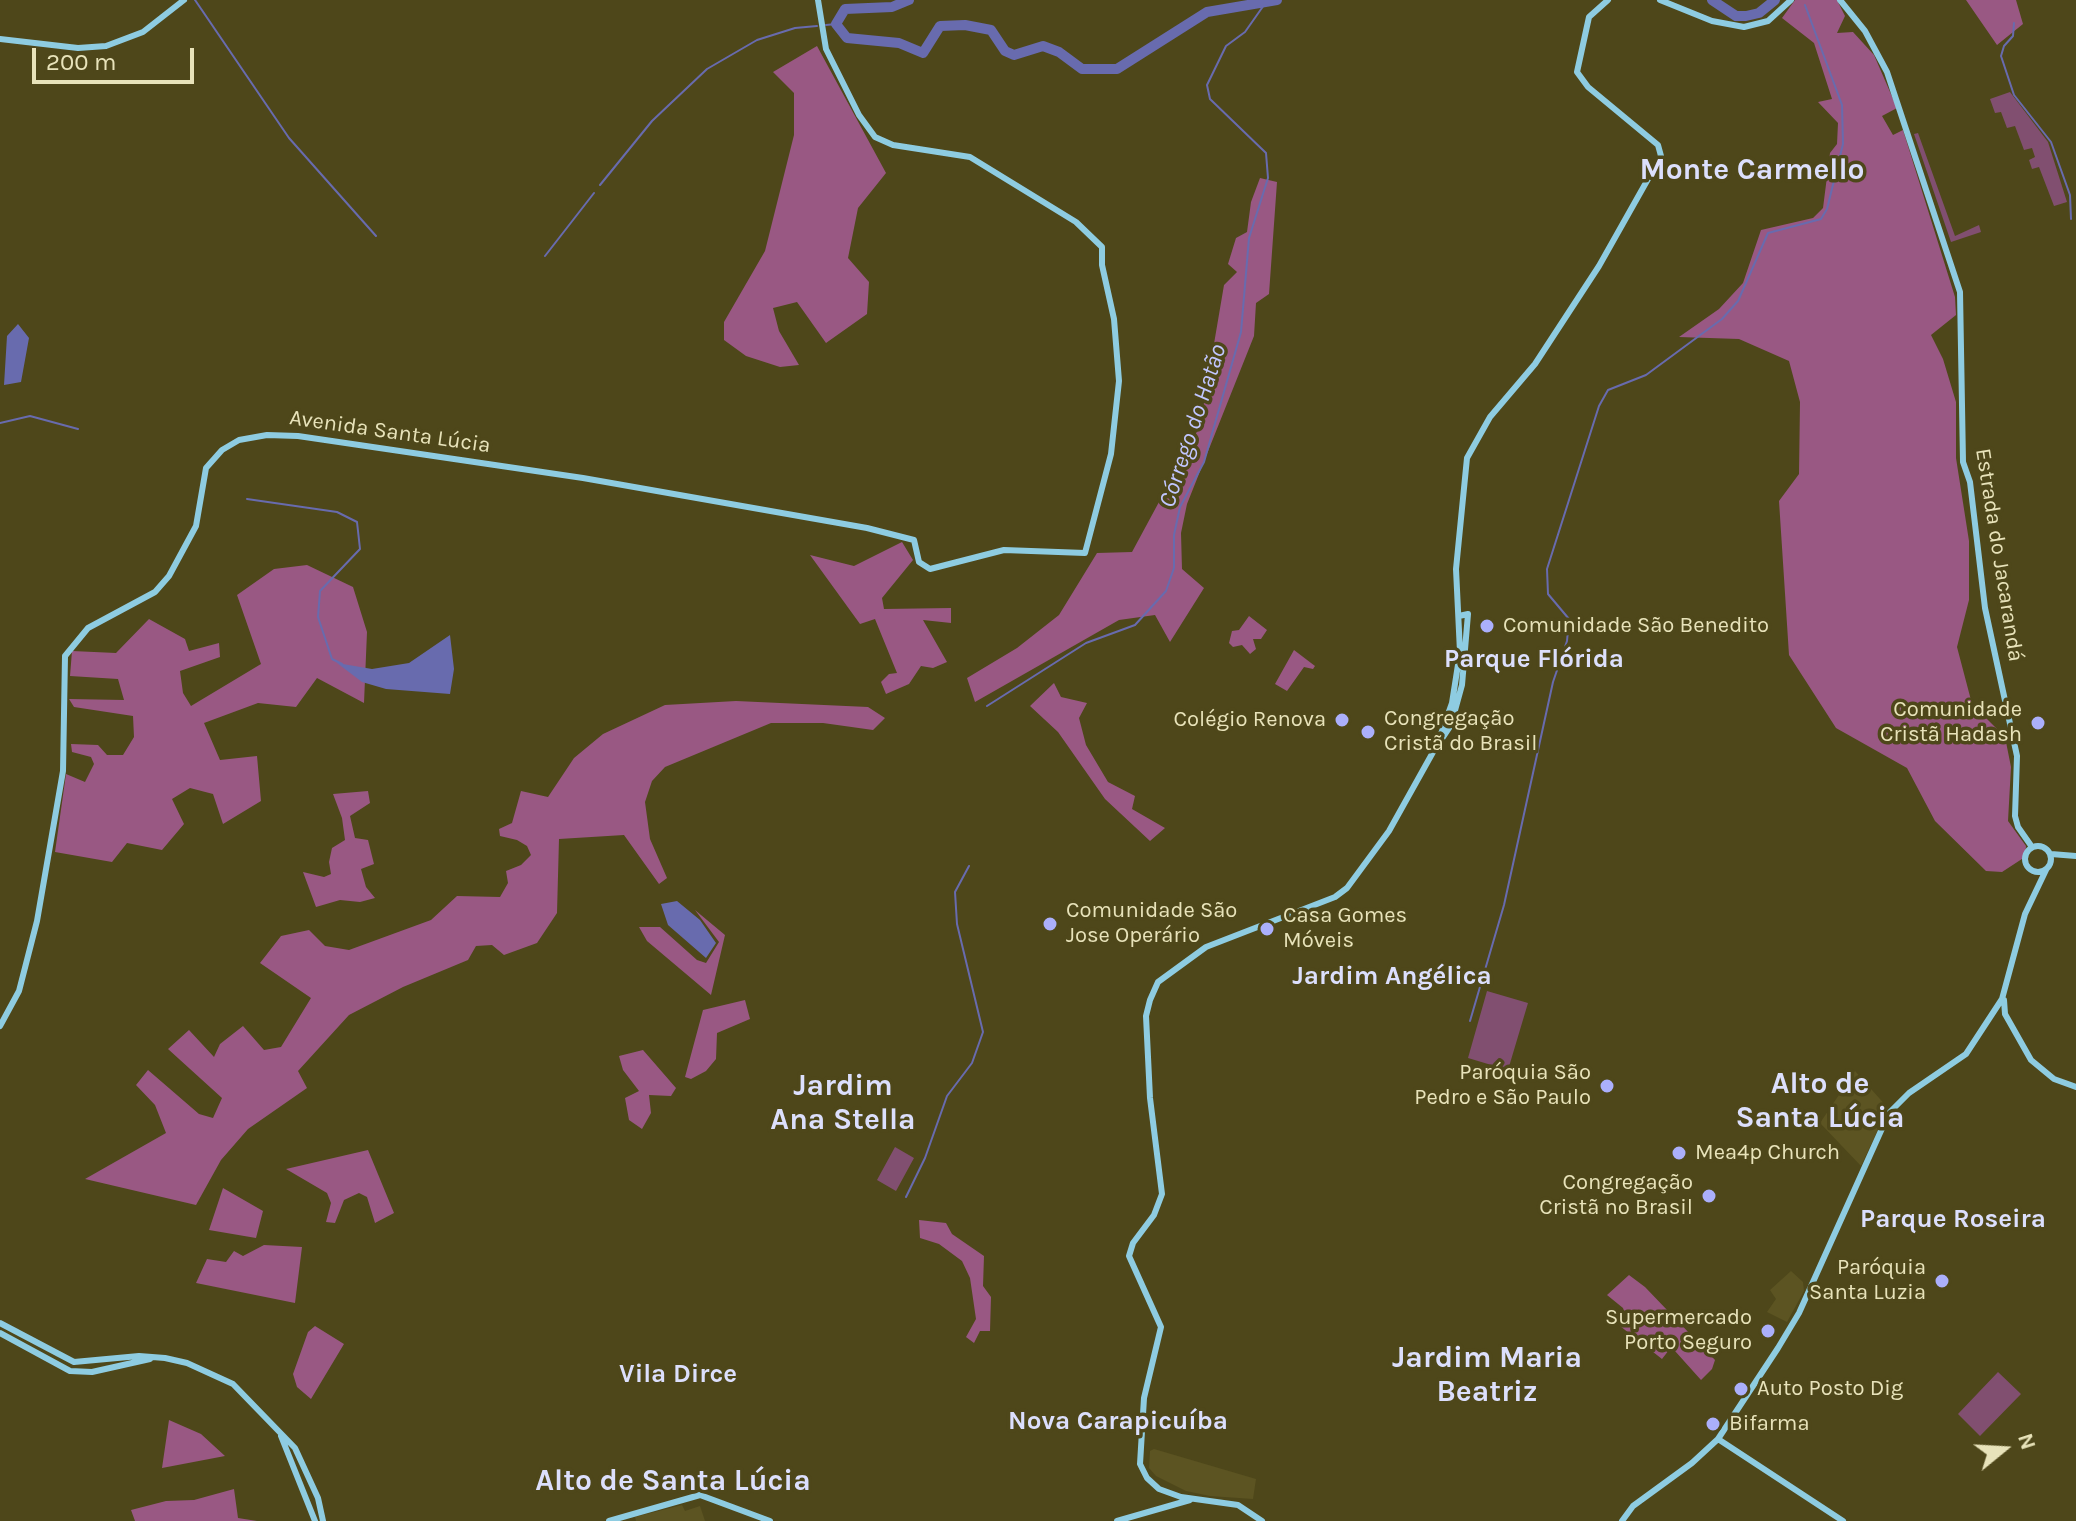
<!DOCTYPE html>
<meta charset="utf-8">
<style>
body{margin:0}
#map{position:relative;width:2076px;height:1521px;overflow:hidden;background:#4e471a;font-family:Karla,sans-serif}
canvas{display:block}
.north{position:absolute;left:1964px;top:1409px;width:80px;height:80px;-webkit-text-stroke:6px #4e471a;paint-order:stroke;rotate:72deg;font-size:22px;font-weight:700;line-height:32px;text-align:center;color:#e8e3ba}
.north::after{content:'';display:block;margin:auto;width:28px;height:36px;background:#e8e3ba;clip-path:polygon(50% 0,100% 100%,50% 72%,0 100%)}
.scale{position:absolute;left:32px;top:48px;width:162px;height:36px;box-sizing:border-box;border:4px solid #e8e3ba;border-top:0;padding-left:10px;font-size:24px;line-height:28px;white-space:nowrap;color:#e8e3ba;-webkit-text-stroke:6px #4e471a;paint-order:stroke}
</style>
<div id="map">
<canvas width="2076" height="1521"></canvas>
<div class="north">N</div>
<div class="scale">200 m</div>
</div>
<script>
const ctx = document.querySelector('canvas').getContext('2d');
ctx.lineJoin = 'round';
function fillPath(path, color) { ctx.fillStyle = color; ctx.fill(path, 'evenodd'); }
const poly = rows => new Path2D(rows.map(r => 'M' + r).join(''));
function strokePath(path, color, width, dash) { ctx.strokeStyle = color; ctx.lineWidth = width; ctx.lineCap = dash ? 'butt' : 'round'; ctx.setLineDash(dash || []); ctx.stroke(path); }
function write(font, color, halo, rows, align = 'center') {
  ctx.font = font + ' Karla,sans-serif'; ctx.lineWidth = 7; ctx.setLineDash([]); ctx.textBaseline = 'middle'; ctx.strokeStyle = halo; ctx.fillStyle = color; for (const [text, x, y, turn = 0] of rows) {
    ctx.save(); ctx.translate(x, y); ctx.rotate((+turn || 0) * Math.PI / 180); ctx.textAlign = isNaN(turn) ? turn : align; if (halo) ctx.strokeText(text, 0, 0); ctx.fillText(text, 0, 0); ctx.restore();
  }
}
fillPath(poly([
 [1855,1071,1888,1108,1861,1166,1820,1123],
 [1791,1271,1803,1282,1804,1291,1787,1322,1767,1312,1776,1299,1770,1290],
 [1154,1449,1256,1479,1253,1499,1210,1496,1186,1491,1156,1476,1149,1468,1150,1451],
 [682,1505,685,1511,700,1506,705,1521,636,1521,635,1517]
]), '#5c5422');
fillPath(poly([
 [2010,92,2048,142,2067,202,2054,206,2039,167,2032,169,2029,160,2035,157,2032,148,2024,150,2015,126,2007,128,2001,112,1995,113,1990,99],
 [1918,133,1955,236,1979,225,1981,232,1951,242,1914,134],
 [1487,991,1528,1003,1508,1070,1468,1058],
 [895,1147,914,1158,896,1191,877,1180],
 [1998,1372,2021,1394,1980,1436,1958,1414]
]), '#814f70');
fillPath(poly([
 [1795,0,1837,0,1845,16,1837,33,1853,32,1874,55,1897,108,1882,116,1893,135,1903,130,1955,297,1956,315,1931,335,1943,359,1956,402,1956,458,1969,541,1969,600,1957,647,1972,704,2005,737,2011,767,2008,821,2026,846,2025,857,2002,872,1986,871,1935,821,1907,768,1836,728,1789,655,1779,501,1799,474,1800,402,1789,361,1739,339,1679,337,1719,309,1743,283,1761,230,1813,218,1823,208,1830,153,1837,144,1838,123,1818,102,1832,99,1814,43,1782,18],
 [1966,0,2016,0,2023,24,1997,45],
 [817,46,886,173,858,208,848,258,869,282,867,314,826,343,797,302,773,308,779,331,799,365,780,367,746,356,724,340,724,322,765,251,794,135,794,93,773,72],
 [1260,178,1277,182,1269,294,1256,303,1254,336,1187,504,1181,533,1182,569,1204,588,1170,642,1155,615,1119,620,975,702,967,678,1017,648,1059,615,1097,553,1132,552,1200,426,1224,285,1237,272,1228,264,1236,238,1247,232,1251,202],
 [902,542,913,560,882,598,884,609,951,608,951,623,923,620,947,662,933,668,921,666,909,684,886,694,881,682,889,674,897,673,875,619,860,624,810,555,854,566],
 [307,565,353,587,367,632,364,703,317,678,296,707,258,703,204,723,220,760,257,756,261,801,223,824,213,794,190,788,172,799,184,824,162,850,127,843,112,862,55,852,66,774,85,782,94,764,91,757,72,752,71,744,98,745,107,755,123,755,134,737,133,716,74,707,69,699,124,700,118,679,70,676,72,651,116,653,149,619,185,639,189,651,219,643,220,657,180,671,183,693,191,706,261,664,237,595,274,569],
 [1249,616,1267,630,1261,639,1253,639,1256,649,1250,654,1242,645,1233,647,1229,643,1232,631,1239,630],
 [1294,650,1315,666,1313,669,1304,667,1287,691,1275,684],
 [1054,683,1061,697,1087,703,1079,718,1086,745,1108,782,1135,796,1132,809,1165,828,1150,841,1105,799,1058,732,1030,706],
 [736,701,868,707,885,718,873,730,823,723,771,723,665,767,652,781,645,802,650,839,667,878,659,884,624,835,559,839,557,913,537,943,504,955,492,945,476,946,468,960,403,987,349,1015,298,1071,307,1088,248,1129,221,1160,196,1205,85,1179,166,1133,155,1105,136,1085,148,1070,199,1114,213,1118,222,1098,168,1049,189,1030,214,1057,220,1044,243,1026,264,1050,281,1047,311,998,260,963,281,936,309,930,325,946,349,950,431,920,457,896,500,897,508,883,506,871,521,865,531,855,527,846,517,840,500,836,499,829,512,823,521,791,548,797,574,758,603,734,665,705],
 [368,791,370,803,350,816,355,838,368,840,374,864,361,869,366,887,375,898,360,902,340,900,316,907,303,872,324,877,331,874,329,862,332,848,345,840,342,818,333,794],
 [695,910,725,935,711,995,647,941,639,927,660,927,697,960,706,963,719,942],
 [745,1000,750,1019,717,1033,716,1059,706,1071,691,1079,685,1077,703,1010],
 [643,1050,676,1088,671,1096,649,1095,651,1113,642,1129,629,1120,625,1098,639,1091,623,1070,619,1056],
 [368,1150,394,1213,375,1223,367,1197,359,1193,344,1200,335,1223,326,1222,331,1203,327,1193,286,1169],
 [223,1188,263,1211,256,1238,209,1230],
 [919,1220,946,1223,952,1234,984,1256,983,1286,991,1297,990,1331,980,1331,974,1343,966,1337,976,1319,970,1278,962,1261,939,1244,920,1238],
 [264,1245,302,1247,295,1303,196,1283,207,1259,226,1262,234,1251,243,1256],
 [1629,1275,1645,1287,1715,1360,1712,1369,1701,1380,1675,1351,1669,1350,1662,1359,1606,1315,1611,1310,1625,1315,1623,1308,1607,1295],
 [315,1326,344,1344,311,1399,297,1387,293,1374,308,1332],
 [169,1420,201,1434,225,1456,162,1468],
 [234,1489,238,1518,257,1521,135,1521,131,1510,166,1501,194,1500]
]), '#995883');
fillPath(poly([
 [18,324,29,338,21,382,4,385,7,336],
 [450,635,454,669,450,694,386,689,362,682,337,663,372,669,409,663],
 [677,901,700,920,716,943,706,958,668,925,661,904]
]), '#686bae');
strokePath(poly([
 [195,0,289,138,376,236],
 [2014,23,2013,36,2004,46,2001,56,2014,95,2051,142,2070,195,2071,219],
 [826,25,836,24],
 [600,185,652,121,707,69,757,40,795,28,817,26],
 [545,256,594,193],
 [0,423,30,416,78,429],
 [247,499,337,512,357,522,360,549,320,591,318,617,332,659,342,664],
 [987,706,1086,643,1135,625,1166,591,1174,568,1174,535,1180,507,1204,462,1241,332,1249,238,1268,178,1266,153,1210,99,1207,85,1226,46,1245,32,1264,5],
 [1470,1021,1504,905,1553,682,1567,641,1569,619,1548,594,1547,569,1599,406,1608,390,1646,375,1722,319,1738,301,1768,233,1821,219,1827,209,1843,144,1842,105,1805,5],
 [906,1197,925,1158,947,1096,972,1063,983,1032,957,924,955,892,969,866]
]), '#686bae', 2);
strokePath(poly([
 [909,0,892,7,845,9,836,24,847,38,899,43,923,53,940,26,965,25,991,30,1005,51,1014,55,1043,46,1059,52,1082,69,1117,69,1207,12,1277,0],
 [1712,0,1736,16,1746,16,1759,13,1775,0]
]), '#686bae', 10);
strokePath(poly([
 [1660,0,1712,21,1744,27,1768,21,1791,0],
 [1840,0,1865,31,1887,72,1960,292,1963,462,1970,482,1985,608,2017,756,2015,816,2018,827,2032,847],
 [0,39,78,48,106,46,143,32,184,0],
 [1439,743,1451,725,1462,685,1468,614,1459,616],
 '2025 859a13 13 0 1 1 26 0a13 13 0 1 1-26 0Z',
 [2051,854,2076,856],
 [2004,1000,2005,1014,2031,1060,2054,1079,2076,1087],
 [0,1026,19,991,37,921,63,771,65,656,88,628,155,592,169,576,196,526,206,468,222,450,239,440,267,435,298,436,583,478,867,528,914,540,919,562,930,569,1004,550,1085,553,1111,454,1119,381,1114,319,1102,265,1102,247,1076,222,970,157,893,145,875,137,859,115,826,49,818,0],
 [0,1323,74,1362,139,1356,165,1358,187,1363,233,1384,295,1448,318,1498,323,1521],
 [0,1333,70,1371,92,1372,150,1359],
 [281,1436,315,1521],
 [1718,1439,1843,1521],
 [609,1521,700,1495,770,1521],
 [1117,1521,1190,1500],
 [1262,1521,1238,1505,1181,1497,1159,1489,1147,1478,1140,1464,1144,1398,1161,1327,1129,1256,1133,1243,1154,1215,1162,1194,1150,1098,1146,1016,1150,1000,1158,982,1206,947,1335,897,1347,888,1389,831,1437,745,1452,703,1460,652,1456,569,1467,458,1490,417,1535,364,1599,266,1661,156,1658,145,1588,87,1577,72,1589,17,1608,0],
 [1622,1521,1633,1506,1692,1463,1718,1439,1778,1348,1799,1313,1889,1113,1909,1093,1966,1054,2002,999,2025,914,2046,870]
]), '#8ecce1', 6);
for (const [x, y, r, color] of [
 [1487,626,8,"#abaffb"],
 [1342,720,8,"#abaffb"],
 [2038,723,8,"#abaffb"],
 [1368,732,8,"#abaffb"],
 [1050,924,8,"#abaffb"],
 [1267,929,8,"#abaffb"],
 [1607,1086,8,"#abaffb"],
 [1679,1153,8,"#abaffb"],
 [1709,1196,8,"#abaffb"],
 [1942,1281,8,"#abaffb"],
 [1768,1331,8,"#abaffb"],
 [1741,1389,8,"#abaffb"],
 [1713,1424,8,"#abaffb"]
]) { const dot = new Path2D(); dot.arc(x, y, r, 0, 2 * Math.PI); ctx.fillStyle = color; ctx.fill(dot); strokePath(dot, '#4e471a', 3); }
write('22px', '#e8e3ba', '#4e471a', [
 ["Avenida Santa Lúcia",390,432,8],
 ["Estrada do Jacarandá",1999,555,81]
]);
write('22px', '#e8e3ba', '#4e471a', [
 ["Comunidade São Benedito",1503,626],
 ["Comunidade",2022,710,"right"],
 ["Cristã Hadash",2022,735,"right"],
 ["Congregação",1384,719],
 ["Cristã do Brasil",1384,744],
 ["Colégio Renova",1326,720,"right"],
 ["Comunidade São",1066,911],
 ["Jose Operário",1066,936],
 ["Casa Gomes",1283,916],
 ["Móveis",1283,941],
 ["Paróquia São",1591,1073,"right"],
 ["Pedro e São Paulo",1591,1098,"right"],
 ["Mea4p Church",1695,1153],
 ["Congregação",1693,1183,"right"],
 ["Cristã no Brasil",1693,1208,"right"],
 ["Paróquia",1926,1268,"right"],
 ["Santa Luzia",1926,1293,"right"],
 ["Supermercado",1752,1318,"right"],
 ["Porto Seguro",1752,1343,"right"],
 ["Auto Posto Dig",1757,1389],
 ["Bifarma",1729,1424]
], 'left');
write('italic 24px', '#c1c6ff', '#4e471a', [
 ["Córrego do Hatão",1193,426,-72]
]);
write('bold 26px', '#dcdffc', '#4e471a', [
 ["Parque Flórida",1534,660],
 ["Jardim Angélica",1392,977],
 ["Parque Roseira",1953,1220],
 ["Vila Dirce",678,1375],
 ["Nova Carapicuíba",1118,1422]
]);
write('bold 30px', '#dcdffc', '#4e471a', [
 ["Monte Carmello",1752,170],
 ["Alto de",1820,1084],
 ["Santa Lúcia",1820,1118],
 ["Jardim",843,1086],
 ["Ana Stella",843,1120],
 ["Jardim Maria",1487,1358],
 ["Beatriz",1487,1392],
 ["Alto de Santa Lúcia",673,1481]
]);
</script>
